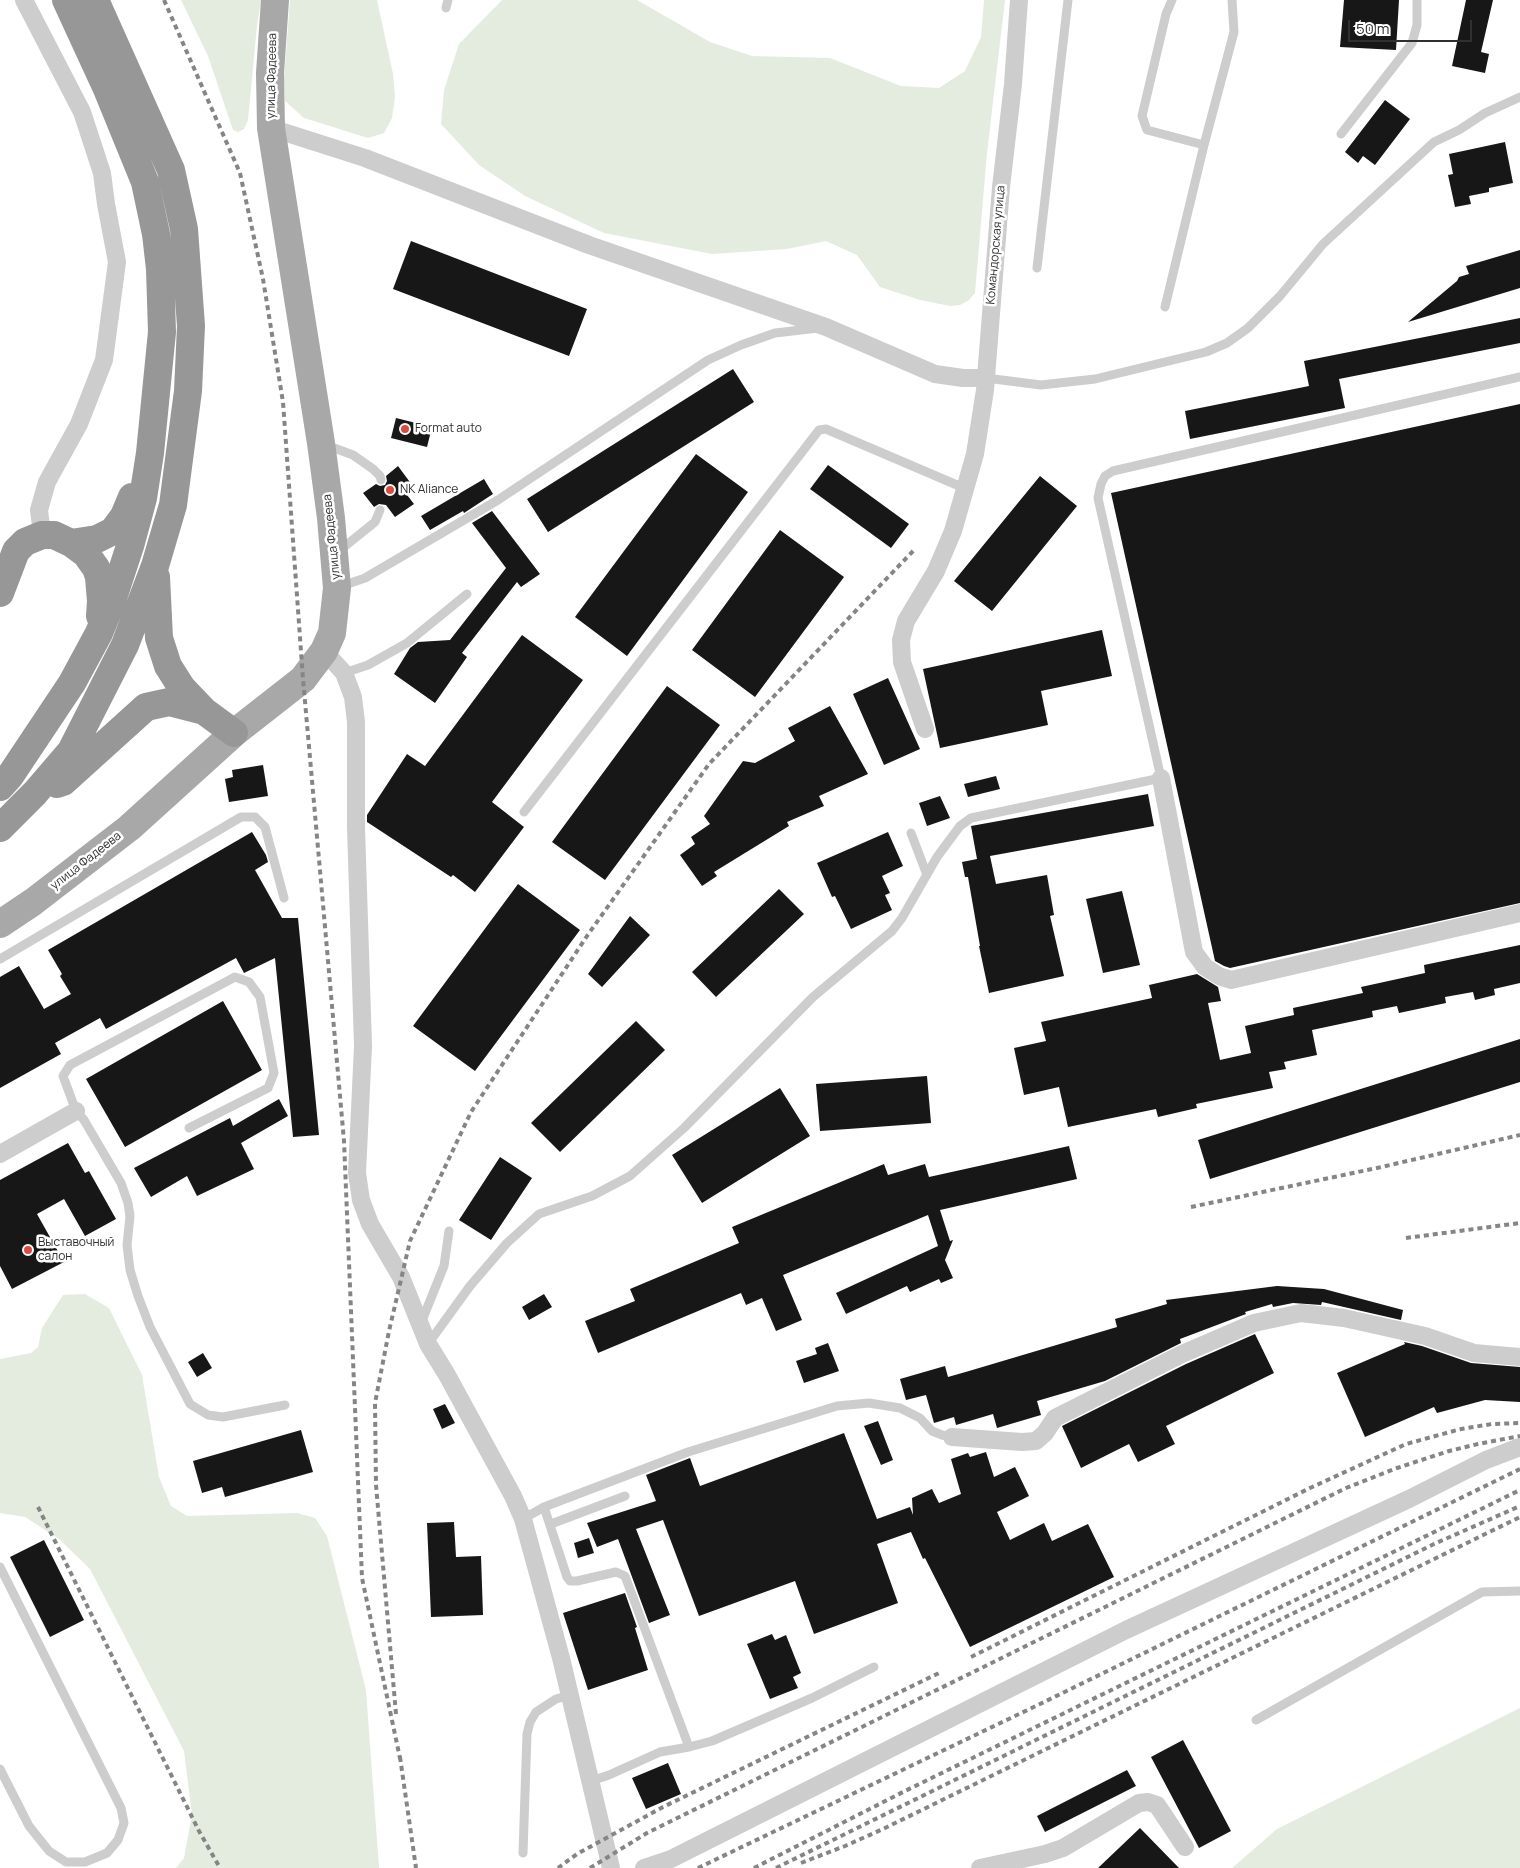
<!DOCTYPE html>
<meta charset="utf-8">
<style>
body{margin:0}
#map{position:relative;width:1520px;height:1868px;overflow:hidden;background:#fff;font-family:Manrope,sans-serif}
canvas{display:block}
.scale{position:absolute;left:1348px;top:20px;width:124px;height:22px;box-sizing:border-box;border:2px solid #303030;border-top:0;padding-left:6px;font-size:15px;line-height:18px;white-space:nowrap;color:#303030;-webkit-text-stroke:4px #fff;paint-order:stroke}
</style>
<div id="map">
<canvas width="1520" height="1868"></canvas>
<div class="scale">50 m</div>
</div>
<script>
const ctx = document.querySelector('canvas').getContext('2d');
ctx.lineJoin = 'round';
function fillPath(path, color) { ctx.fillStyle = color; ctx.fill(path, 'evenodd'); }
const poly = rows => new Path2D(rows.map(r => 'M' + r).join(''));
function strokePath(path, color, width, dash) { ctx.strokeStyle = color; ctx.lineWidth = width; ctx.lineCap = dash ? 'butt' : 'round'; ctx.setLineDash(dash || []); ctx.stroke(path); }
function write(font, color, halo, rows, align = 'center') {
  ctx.font = font + ' Manrope,sans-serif'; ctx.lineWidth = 5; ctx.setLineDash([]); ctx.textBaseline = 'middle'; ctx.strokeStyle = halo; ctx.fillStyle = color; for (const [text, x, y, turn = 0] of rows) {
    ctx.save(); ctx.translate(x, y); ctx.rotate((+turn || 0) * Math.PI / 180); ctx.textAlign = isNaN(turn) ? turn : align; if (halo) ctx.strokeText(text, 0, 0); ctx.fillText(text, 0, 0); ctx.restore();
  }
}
fillPath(poly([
 [181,0,261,0,257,26,248,120,244,129,238,132,233,130,208,56],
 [290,0,377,0,393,74,395,97,392,118,384,133,368,138,304,118,285,101,284,79],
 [502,0,637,0,710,42,752,56,830,58,901,86,939,88,965,71,981,37,984,0,1005,0,987,153,975,293,968,301,960,305,950,306,920,300,880,287,857,255,826,241,787,249,712,254,604,233,525,196,479,165,441,124,444,90,459,44],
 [85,1294,109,1308,142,1375,159,1477,171,1506,187,1516,297,1513,315,1518,327,1536,366,1690,379,1868,176,1868,184,1858,192,1815,184,1751,90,1569,59,1539,25,1517,0,1513,0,1359,31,1353,38,1347,42,1328,63,1295],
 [1520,1708,1520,1868,1232,1868,1277,1829]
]), '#e4ece0');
fillPath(poly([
 [1344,0,1399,0,1396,50,1340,47],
 [1466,0,1493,0,1481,52,1489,54,1485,73,1452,66],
 [1385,100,1410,119,1375,165,1363,156,1358,163,1345,152],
 [1505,142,1513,183,1489,188,1489,192,1469,196,1471,204,1455,207,1448,175,1453,174,1449,154],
 [411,241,587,309,569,356,393,289],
 [1520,250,1520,288,1408,322,1457,281,1459,277,1469,274,1466,266],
 [1520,318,1520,343,1339,379,1345,408,1190,439,1185,411,1309,386,1304,361],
 [733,369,754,402,548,532,527,499],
 [1520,404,1520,903,1230,968,1224,966,1215,961,1111,493],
 [396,418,432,427,427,447,391,438],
 [696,454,748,492,627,656,575,617],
 [828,465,909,524,891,548,810,489],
 [398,466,412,485,404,491,414,504,395,517,386,505,379,504,374,507,363,493,376,484,380,486,385,485,387,481,386,476],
 [1040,476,1077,506,992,611,954,581],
 [484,479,493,494,464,513,463,511,430,530,421,516],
 [492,511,540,574,521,587,517,582,462,653,467,657,435,703,394,674,410,648,418,642,450,640,506,568,472,523],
 [780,530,844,577,755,697,692,650],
 [1102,630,1112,676,1041,691,1048,725,940,748,923,669],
 [522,635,583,680,492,802,524,827,475,892,453,875,451,877,367,822,367,815,407,754,425,766],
 [888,678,920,749,884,765,853,694],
 [667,686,720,725,605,880,552,842],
 [830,706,868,774,819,796,824,806,787,822,789,826,714,872,717,876,702,886,680,855,695,844,691,837,710,824,704,816,743,761,755,763,795,741,788,728],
 [263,765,268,796,229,802,225,779,233,777,232,770],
 [996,776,1000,789,968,797,964,784],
 [1148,794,1154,826,990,856,996,884,1047,875,1054,915,1050,916,1064,976,989,993,979,946,980,946,968,877,965,877,962,862,977,859,971,826],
 [940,796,950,818,927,826,919,803],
 [252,832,266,855,268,862,255,870,282,918,298,918,319,1135,293,1137,275,958,244,973,236,958,106,1029,100,1018,55,1043,61,1054,0,1088,0,977,19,966,44,1009,71,994,60,976,62,974,48,950],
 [888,832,903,866,882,876,890,893,885,895,892,910,851,929,835,896,832,897,817,863],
 [518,884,580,930,475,1071,413,1026],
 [779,889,804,914,716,997,692,972],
 [1122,891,1140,965,1103,973,1086,899],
 [630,916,650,935,602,987,588,974],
 [1520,945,1520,983,1494,989,1495,995,1475,1000,1473,992,1445,997,1446,1003,1399,1013,1397,1006,1372,1011,1373,1017,1312,1030,1317,1055,1284,1062,1286,1069,1269,1072,1273,1088,1196,1104,1197,1108,1158,1117,1156,1109,1068,1127,1059,1087,1024,1095,1014,1048,1046,1041,1041,1022,1152,998,1149,985,1197,974,1218,987,1221,1001,1208,1003,1220,1060,1251,1053,1245,1026,1294,1015,1293,1008,1363,993,1361,987,1425,973,1424,965],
 [223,1001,262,1070,125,1147,86,1079],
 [636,1021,665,1050,560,1152,531,1123],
 [1520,1039,1520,1082,1210,1179,1198,1140],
 [927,1076,931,1123,820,1131,816,1084],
 [780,1088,810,1136,702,1203,672,1155],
 [279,1099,288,1116,241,1143,254,1169,197,1196,187,1176,151,1197,134,1168,230,1118,233,1126],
 [68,1143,85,1173,89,1171,116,1219,85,1236,64,1199,37,1214,64,1262,12,1289,0,1266,0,1180],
 [1069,1146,1077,1179,940,1210,950,1241,953,1240,945,1260,953,1278,941,1283,939,1279,910,1292,907,1286,846,1314,836,1293,938,1246,928,1215,783,1275,802,1320,776,1331,762,1298,746,1305,741,1293,598,1353,585,1321,635,1301,630,1289,739,1243,732,1227,884,1164,888,1175,925,1164,929,1177],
 [500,1157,532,1178,491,1240,459,1220],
 [1277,1286,1324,1289,1403,1310,1401,1320,1322,1302,1321,1305,1293,1303,1273,1307,1272,1304,1245,1312,1246,1314,1180,1339,1181,1343,1105,1381,1037,1401,1041,1415,997,1428,993,1414,956,1425,954,1417,934,1423,926,1395,906,1400,900,1379,945,1366,948,1377,969,1371,1117,1327,1115,1319,1167,1304,1166,1300],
 [544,1294,552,1307,529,1320,522,1307],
 [1255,1334,1274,1373,1166,1426,1175,1444,1138,1462,1129,1444,1081,1468,1062,1426,1186,1364],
 [1404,1342,1422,1346,1471,1363,1520,1367,1520,1402,1485,1400,1437,1413,1434,1407,1365,1437,1337,1373,1405,1344],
 [828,1343,839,1371,804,1383,796,1361,817,1354,815,1348],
 [203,1353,212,1368,197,1377,188,1362],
 [445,1404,455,1423,442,1429,433,1409],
 [878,1421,893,1460,881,1465,864,1426],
 [301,1430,313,1472,225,1497,222,1487,202,1493,193,1461],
 [844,1433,877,1519,910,1507,913,1515,912,1498,932,1489,939,1503,961,1494,951,1459,968,1453,970,1457,986,1452,994,1477,1015,1467,1029,1496,997,1512,1010,1540,1044,1523,1052,1541,1088,1524,1114,1577,970,1647,925,1558,923,1559,911,1532,877,1544,898,1603,814,1634,795,1581,699,1616,663,1520,636,1529,670,1615,649,1623,618,1539,597,1547,587,1523,656,1501,646,1475,690,1458,700,1486],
 [454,1522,456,1557,481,1556,483,1615,431,1617,427,1523],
 [589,1538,594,1553,578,1558,574,1543],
 [44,1540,84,1620,50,1637,10,1557],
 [625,1593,637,1627,635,1628,648,1670,588,1690,563,1613],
 [772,1634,775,1640,786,1635,801,1673,793,1677,798,1688,770,1699,747,1644],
 [1183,1740,1231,1831,1199,1848,1151,1757],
 [668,1763,681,1794,646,1809,632,1778],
 [1127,1770,1136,1786,1045,1832,1037,1816],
 [1140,1828,1179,1868,1098,1868]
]), '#171717');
strokePath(poly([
 [1172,0,1166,14,1142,116,1147,130,1204,145],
 [446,8,448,0],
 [1341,134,1412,43,1417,25,1417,0],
 [1037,268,1068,0],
 [1165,307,1204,145,1234,32,1232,0],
 [986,378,1041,385,1095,379,1206,352,1227,343,1248,328,1280,296,1323,244,1434,142,1459,130,1485,113,1520,97],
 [326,445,353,455,373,469,380,476,381,480],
 [339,551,375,522,380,510],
 [339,587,365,578,498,500,708,360,741,345,775,333,818,328],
 [344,673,368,665,407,643,467,594],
 [524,812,819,430,826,429,964,488],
 [911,833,927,875],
 [0,959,241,817,255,817,265,827,284,898],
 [189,1128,268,1088,274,1073,260,997,249,982,235,977,70,1065,63,1076,76,1111,84,1120,121,1183,128,1203,130,1216,127,1245,130,1270,138,1296,150,1327,190,1404,208,1415,223,1417,285,1405],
 [421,1323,444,1266,449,1231],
 [428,1344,470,1286,507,1243,539,1214,592,1196,630,1176,684,1128,813,997,892,931,902,918,937,857,960,826,971,818,1161,778,1098,498,1101,484,1105,476,1113,471,1520,377],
 [544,1507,567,1577,570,1581,577,1581,616,1572,625,1576,689,1747],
 [523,1519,544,1507,688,1452,837,1406,869,1403,900,1408,920,1418,932,1431,942,1435,952,1437],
 [551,1524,625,1496],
 [0,1567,121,1808,124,1823,118,1840,107,1853,85,1862,66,1862,49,1851,29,1826,0,1769],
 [1256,1720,1482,1592,1520,1591],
 [591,1781,609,1775,660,1752,689,1747,712,1741,812,1698,874,1667],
 [523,1853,527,1734,530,1722,536,1712,556,1699,570,1695]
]), '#cdcdcd', 9);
strokePath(poly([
 [24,0,82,112,102,173,106,204,117,262,104,360,79,424,47,482,39,510,42,535],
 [271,128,365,158,589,245,826,327,935,374,963,378,986,378],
 [324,651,344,673,353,697,356,722,356,827,363,1046,357,1173,361,1200,370,1224,401,1277,428,1344,447,1375,513,1496,523,1519,561,1658,611,1868],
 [925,729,902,662,901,640,906,621,936,571,953,531,975,454,985,390,1001,187,1013,84,1019,0],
 [1161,778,1194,952,1205,967,1219,976,1231,980,1520,913],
 [0,1154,76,1111],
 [952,1437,1022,1442,1036,1441,1045,1433,1055,1418,1182,1354,1254,1323,1301,1313,1344,1318,1425,1336,1474,1353,1520,1357],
 [644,1868,671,1859,1126,1630,1409,1499,1486,1460,1520,1447],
 [980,1868,1045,1854,1063,1848,1139,1803,1148,1802,1157,1805,1185,1847]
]), '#cdcdcd', 18);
strokePath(poly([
 [0,924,33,902,129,828,234,733,303,679,324,651,332,633,337,588,331,518,321,443,271,128,270,73,275,0]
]), '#a8a8a8', 28);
strokePath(poly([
 [71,543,97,539,113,531,124,516,132,497],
 [156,577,159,638,168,666,182,688,204,711,234,733],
 [0,593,16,551,25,542,42,535,54,535,71,543,86,554,96,568,99,577,101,601,100,616],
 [57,784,63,782,146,707,169,702,204,711],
 [0,787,10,776,72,683,99,633,112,601,130,546,143,498,150,453,162,332,160,269,156,234,145,182,107,89,66,0],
 [0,828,35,793,71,751,125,645,155,566,173,505,188,391,191,326,184,229,171,170,95,0]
]), '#979797', 28);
strokePath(poly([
 [164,0,240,173,263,279,283,402,303,679,344,1141,362,1578,401,1763],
 [1191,1207,1377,1168,1520,1135],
 [1406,1238,1520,1223],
 [38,1507,199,1831,220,1868],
 [971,1657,1310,1488,1406,1444,1461,1429,1492,1424,1520,1423],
 [396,1714,376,1485,375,1403,389,1331,410,1241,471,1112,587,936,709,764,915,549],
 [400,1757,416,1868],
 [801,1863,845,1846,883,1829,1520,1517],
 [558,1868,577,1854,663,1807,939,1673],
 [590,1868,647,1833,1346,1488,1397,1468,1449,1451,1478,1444,1520,1436],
 [698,1868,1040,1704,1520,1469],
 [754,1868,903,1792,1520,1490],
 [776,1868,1434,1544,1520,1506]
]), '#858585', 4, [5, 4]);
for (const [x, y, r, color] of [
 [405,429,5,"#d94d41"],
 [390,490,5,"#d94d41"],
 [28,1250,5,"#d94d41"]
]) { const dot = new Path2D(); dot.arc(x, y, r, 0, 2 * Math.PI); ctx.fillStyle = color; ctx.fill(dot); strokePath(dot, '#fff', 2); }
write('12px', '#303030', '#fff', [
 ["улица Фадеева",272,76,-89],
 ["Командорская улица",996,245,-85],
 ["улица Фадеева",332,537,-96],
 ["улица Фадеева",86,861,-38]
]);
write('12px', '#303030', '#fff', [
 ["Format auto",415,429],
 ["NK Aliance",400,490],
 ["Выставочный",38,1243],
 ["салон",38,1257]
], 'left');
</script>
